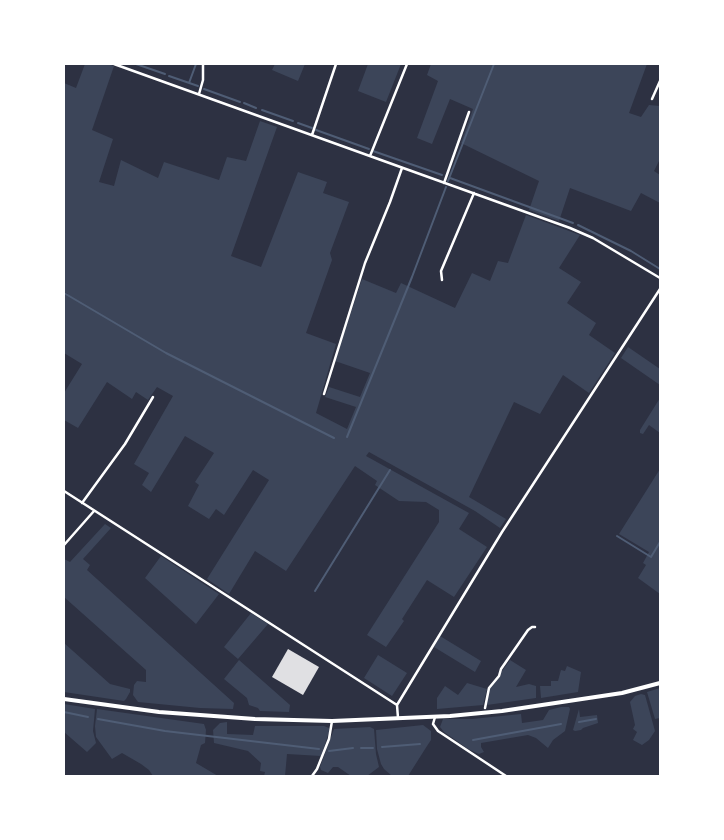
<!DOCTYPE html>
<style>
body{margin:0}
#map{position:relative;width:724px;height:840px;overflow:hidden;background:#2d3142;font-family:"Roboto Serif",serif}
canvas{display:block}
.frame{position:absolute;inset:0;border:65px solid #fff;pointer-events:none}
</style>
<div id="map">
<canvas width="724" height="840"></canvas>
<div class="frame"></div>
</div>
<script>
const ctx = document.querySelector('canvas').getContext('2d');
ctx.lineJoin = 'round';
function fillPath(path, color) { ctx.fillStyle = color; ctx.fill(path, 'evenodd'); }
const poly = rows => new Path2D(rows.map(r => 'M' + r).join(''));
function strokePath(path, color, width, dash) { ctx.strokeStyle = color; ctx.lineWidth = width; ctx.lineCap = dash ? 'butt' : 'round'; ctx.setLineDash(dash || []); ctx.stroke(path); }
fillPath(poly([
 [85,64,108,64,114,66,92,130,113,139,99,182,114,186,121,160,158,178,164,162,219,180,227,157,246,161,260,121,277,127,231,256,261,267,298,172,327,182,323,193,349,202,330,253,332,260,306,333,336,344,316,413,347,429,356,407,325,397,329,387,360,397,370,373,335,361,362,279,396,293,401,283,455,308,472,273,490,281,498,261,508,263,526,215,580,235,559,268,581,282,567,303,596,323,589,335,615,353,589,393,563,375,540,414,514,402,469,497,506,519,500,528,475,511,369,452,366,456,469,513,459,529,487,547,454,597,427,580,402,619,404,621,386,647,367,635,439,522,439,510,426,502,399,501,375,485,377,481,355,466,286,571,255,551,229,594,207,579,269,480,253,470,224,515,216,509,209,519,188,506,199,485,195,482,214,453,185,436,151,492,142,485,149,473,134,464,173,396,157,387,148,400,136,392,132,399,107,382,78,428,64,420,64,393,82,364,64,353,64,294,68,294,64,292,64,83,76,88],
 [275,64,305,64,298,81,272,70],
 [368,64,401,64,386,102,358,91],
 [431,64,647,64,629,113,641,117,649,105,660,106,660,159,654,171,660,175,660,203,641,193,631,211,570,188,559,221,529,210,539,181,461,143,473,109,450,99,432,144,417,138,438,81,427,75],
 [628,347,660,369,660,385,621,358],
 [660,398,660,433,649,425,643,434,640,433,640,430],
 [660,469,660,594,638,578,646,565,643,563,649,552,619,534],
 [105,524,111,528,83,559,90,565,87,570,234,703,233,709,200,708,138,702,133,695,134,685,137,681,146,682,146,670,64,597,64,559,70,562],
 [161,556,219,594,196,624,145,578],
 [251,613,268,624,238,659,224,647],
 [440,636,481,661,475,672,434,647],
 [64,643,110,684,130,689,130,692,126,699,124,701,64,692],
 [378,655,407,673,392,696,364,678],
 [239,660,290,705,289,712,260,711,258,708,249,705,247,698,224,679],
 [510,660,526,670,516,687,529,684,536,686,536,698,487,705,489,689],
 [567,666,581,672,578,692,541,698,540,686,551,686,551,681,558,681,561,670,565,671],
 [467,683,487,689,483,705,437,709,437,698,445,686,458,695],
 [660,688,660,718,655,719,647,692],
 [641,694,645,695,655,731,649,740,642,745,633,740,637,732,633,729,635,725,630,702,635,696],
 [64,704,95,709,93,731,96,743,87,752,64,732],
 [561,707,569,707,570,709,565,731,553,740,548,748,536,738,528,735,481,743,481,747,484,752,479,754,468,749,444,732,440,727,443,719,472,719,521,714,522,723,543,720,549,710],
 [97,709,204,724,206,730,205,743,201,745,196,763,218,776,153,776,149,770,141,764,122,753,112,759,96,737,95,726],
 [579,709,580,717,597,715,598,723,583,728,581,730,575,731,573,730],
 [227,722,227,734,253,735,255,726,324,726,329,728,329,732,321,756,287,754,285,776,264,776,265,772,260,771,261,763,248,751,214,743,213,730,220,723],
 [423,725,431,731,431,740,427,746,408,776,392,776,384,769,381,764,377,749,376,730],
 [370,727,374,729,376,754,379,767,367,776,351,776,338,767,333,767,328,773,321,770,320,767,334,729]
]), '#3c4559');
strokePath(poly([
 [136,64,165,74],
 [169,76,198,86],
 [189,83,196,64],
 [204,89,240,102],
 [244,103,256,108],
 [262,110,293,121],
 [298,123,312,128],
 [316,130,369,149],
 [373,151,442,175],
 [450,178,573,223],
 [448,181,494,64],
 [578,225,631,251,660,269],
 [64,293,166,353,334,438],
 [347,437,412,277,446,187],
 [617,536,651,557,660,542],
 [315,591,390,470],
 [64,712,88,717],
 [98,719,165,731,319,749],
 [579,722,596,719],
 [473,740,561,724],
 [382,747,420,744],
 [361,748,373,748],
 [329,751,353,748]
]), '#4f5d75', 2);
fillPath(poly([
 [288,649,319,667,303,695,272,677]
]), '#e0e0e3');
strokePath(poly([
 [114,64,570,228,593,238,660,278],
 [199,94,203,80,203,64],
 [652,99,660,81],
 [312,135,336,64],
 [370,156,407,64],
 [444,183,469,112],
 [442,280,441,271,474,193],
 [324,394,365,263,390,202,402,168],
 [64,491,397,705,398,718],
 [82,503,125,444,153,397],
 [64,545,94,511],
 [397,705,502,532,660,289],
 [485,708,489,688,499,676,501,669,528,630,532,627,535,627],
 [435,717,433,724,438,731,506,776],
 [312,776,317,769,329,739,332,721]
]), '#fff', 2.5);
strokePath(poly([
 [64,699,159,712,255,719,332,721,450,716,502,711,622,693,660,683]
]), '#fff', 4);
</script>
